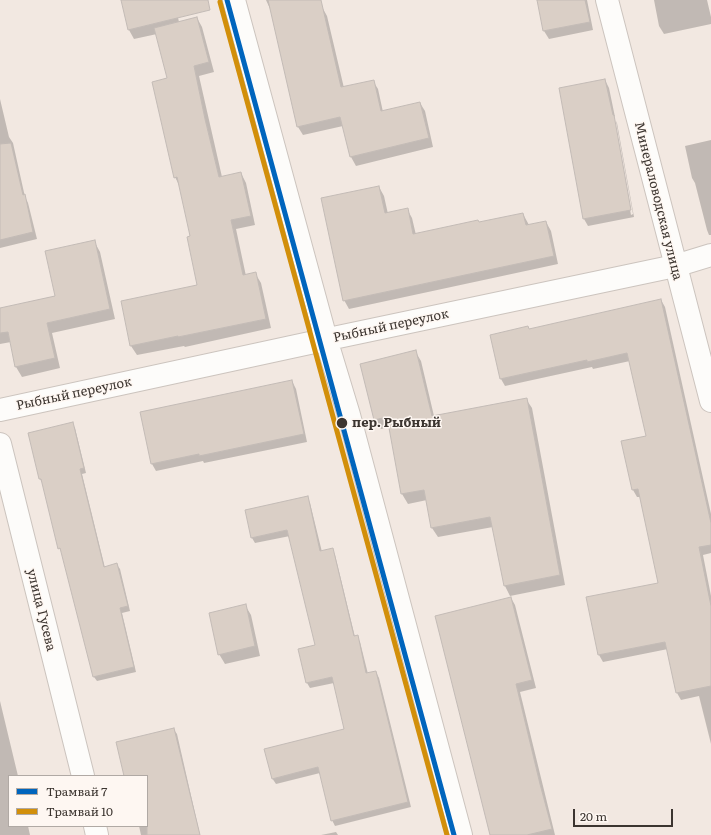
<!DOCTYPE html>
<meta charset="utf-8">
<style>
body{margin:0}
#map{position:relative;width:711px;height:835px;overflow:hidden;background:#f2e8e1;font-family:Literata,serif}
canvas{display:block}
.legend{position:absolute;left:8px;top:775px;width:140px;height:52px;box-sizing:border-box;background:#fef7f2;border:1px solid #b0a9a4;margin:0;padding:5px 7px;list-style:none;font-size:12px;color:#3c3530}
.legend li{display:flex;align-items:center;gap:8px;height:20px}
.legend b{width:20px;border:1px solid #b0a9a4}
.scale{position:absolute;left:573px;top:809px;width:100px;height:18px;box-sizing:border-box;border:2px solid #3c3530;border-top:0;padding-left:5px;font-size:12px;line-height:14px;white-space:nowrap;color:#3c3530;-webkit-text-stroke:3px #fef7f2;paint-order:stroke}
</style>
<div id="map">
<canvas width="711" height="835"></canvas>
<ul class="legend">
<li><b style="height:5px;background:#0065bd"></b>Трамвай 7</li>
<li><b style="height:5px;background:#d28f0a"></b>Трамвай 10</li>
</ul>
<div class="scale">20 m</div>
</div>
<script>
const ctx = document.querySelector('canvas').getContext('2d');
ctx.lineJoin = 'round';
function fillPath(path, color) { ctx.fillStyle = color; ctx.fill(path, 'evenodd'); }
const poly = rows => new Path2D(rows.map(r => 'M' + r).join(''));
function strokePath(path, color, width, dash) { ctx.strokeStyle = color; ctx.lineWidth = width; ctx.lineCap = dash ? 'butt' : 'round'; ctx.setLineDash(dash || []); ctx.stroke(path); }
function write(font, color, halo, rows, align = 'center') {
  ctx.font = font + ' Literata,serif'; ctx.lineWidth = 3; ctx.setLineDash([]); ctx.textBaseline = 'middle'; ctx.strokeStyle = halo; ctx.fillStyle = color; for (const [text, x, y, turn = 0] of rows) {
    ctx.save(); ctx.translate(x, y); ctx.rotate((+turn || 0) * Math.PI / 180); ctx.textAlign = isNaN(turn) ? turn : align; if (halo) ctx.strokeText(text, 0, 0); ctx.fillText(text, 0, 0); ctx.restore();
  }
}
fillPath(poly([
 [122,0,174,0,179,22,197,18,202,27,214,72,199,76,222,177,241,173,246,183,255,225,236,229,246,276,255,273,261,283,271,328,185,347,184,346,137,355,131,346,198,286,191,237,180,187,175,177,168,79,157,34,134,39,129,30],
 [266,0,312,0,322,7,327,16,344,88,373,81,378,89,383,112,420,103,425,111,433,147,356,166,351,157,343,126,303,135,298,127,271,11],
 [538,0,587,0,593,30,549,39,544,31],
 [654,0,707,0,711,17,711,24,664,34,659,26],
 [605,80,609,88,615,117,613,115,631,215,633,214,616,121,617,123,634,217,588,226,584,219],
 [0,99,9,137,13,143,25,197,28,203,37,239,0,248],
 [711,140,711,235,709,235,707,230,695,183,692,178,685,146],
 [379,187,384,196,388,214,407,209,412,218,416,235,523,214,529,225,546,222,551,231,558,264,349,309,344,300],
 [94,241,100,252,115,319,52,333,60,368,22,377,16,367,11,342,0,344,0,309,56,296],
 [661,300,665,307,711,514,711,553,703,555,711,596,711,744,699,696,681,700,677,693,668,649,603,662,599,655,659,584,640,497,637,497,633,490,623,441,647,436,630,361,593,369,592,367,505,386,501,379,529,330],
 [415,351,421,361,434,416,526,399,532,408,565,585,510,596,505,586,493,527,438,537,432,528,427,500,408,504,402,494,390,427,381,429,375,420],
 [292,381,296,389,307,442,204,463,203,461,156,471,152,464,141,412],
 [72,423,75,428,86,473,82,474,105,568,117,565,120,569,130,611,122,613,136,672,97,681,94,677,63,553,59,548,43,484,40,479],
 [307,497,310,503,322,552,332,550,335,555,355,637,357,637,360,642,368,674,376,672,379,678,411,807,335,826,332,820,320,773,276,784,272,778,345,730,334,683,310,688,307,683,299,650,316,646,290,536,255,543,252,538,246,511],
 [511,598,515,605,536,688,520,692,555,835,491,835],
 [245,605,251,615,260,656,225,664,219,654],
 [0,701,18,776,9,776,9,826,28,826,30,835,0,835],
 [174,730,177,734,200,835,141,835,139,826,147,826,147,776,126,776],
 [336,832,338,835,321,835]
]), '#0003');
const building = poly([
 [121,0,208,0,210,10,128,30,121,0],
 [268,0,321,0,341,87,374,80,381,111,420,102,429,138,350,157,340,117,297,127,268,0],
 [537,0,585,0,590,22,543,31,537,0],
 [197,17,209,62,194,66,205,119,219,177,241,172,251,216,231,220,243,275,256,272,266,319,178,337,178,336,130,346,121,301,197,285,187,237,190,236,177,177,174,178,152,82,167,78,154,28,197,17],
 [605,79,613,115,614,115,631,210,583,219,559,88,605,79],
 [11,143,23,195,25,194,33,232,0,240,0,144,11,143],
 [379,186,385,213,408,208,413,234,478,220,479,222,523,213,526,225,546,221,554,256,343,301,321,198,379,186],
 [95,240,110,309,47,323,55,358,15,367,8,332,0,333,0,308,55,296,45,251,95,240],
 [661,299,711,523,711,545,699,547,711,606,711,686,676,693,665,642,598,655,586,597,658,583,638,489,632,490,621,441,646,436,627,353,587,362,587,360,500,379,490,335,528,326,529,329,661,299],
 [416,350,432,416,527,398,560,575,504,586,490,517,431,528,424,490,401,494,387,417,374,420,360,364,416,350],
 [292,380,304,434,199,456,199,454,151,464,140,412,292,380],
 [73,422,84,468,80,469,104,567,117,563,128,606,120,608,134,667,93,677,60,548,58,549,41,479,39,479,28,433,73,422],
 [308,496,320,551,333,548,354,636,358,635,366,673,376,671,408,802,331,821,318,767,272,779,264,749,344,729,332,677,306,683,298,649,315,645,287,530,251,538,245,510,308,496],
 [511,597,532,680,516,684,540,784,552,829,527,835,490,835,435,616,511,597],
 [246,604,255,646,218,655,209,613,246,604],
 [174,728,200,835,147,835,147,776,124,776,116,742,174,728]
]);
fillPath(building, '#dacfc6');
strokePath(building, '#c3bbb6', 1);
const street = poly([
 [234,0,326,339,349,415,461,835],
 [607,0,711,401],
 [0,410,319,341,675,266,711,255]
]);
const secondary = poly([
 [0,444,83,776],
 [95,826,97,835]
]);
strokePath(street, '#ccc4be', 24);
strokePath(secondary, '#ccc4be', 24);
strokePath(street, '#fdfcfa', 22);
strokePath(secondary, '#fdfcfa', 22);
strokePath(poly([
 [227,0,454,835]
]), '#0065bd', 5);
strokePath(poly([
 [220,2,447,835]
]), '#d28f0a', 5);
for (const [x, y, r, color] of [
 [342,423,6,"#3c3530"]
]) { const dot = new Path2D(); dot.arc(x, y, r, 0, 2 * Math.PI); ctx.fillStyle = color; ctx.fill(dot); strokePath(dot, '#fef7f2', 1.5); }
write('13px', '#3c3530', '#fef7f2', [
 ["Минераловодская улица",658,201,76],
 ["Рыбный переулок",391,326,-12],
 ["Рыбный переулок",74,394,-12],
 ["улица Гусева",41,610,76]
]);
write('bold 13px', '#3c3530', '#fef7f2', [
 ["пер. Рыбный",352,423]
], 'left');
</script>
